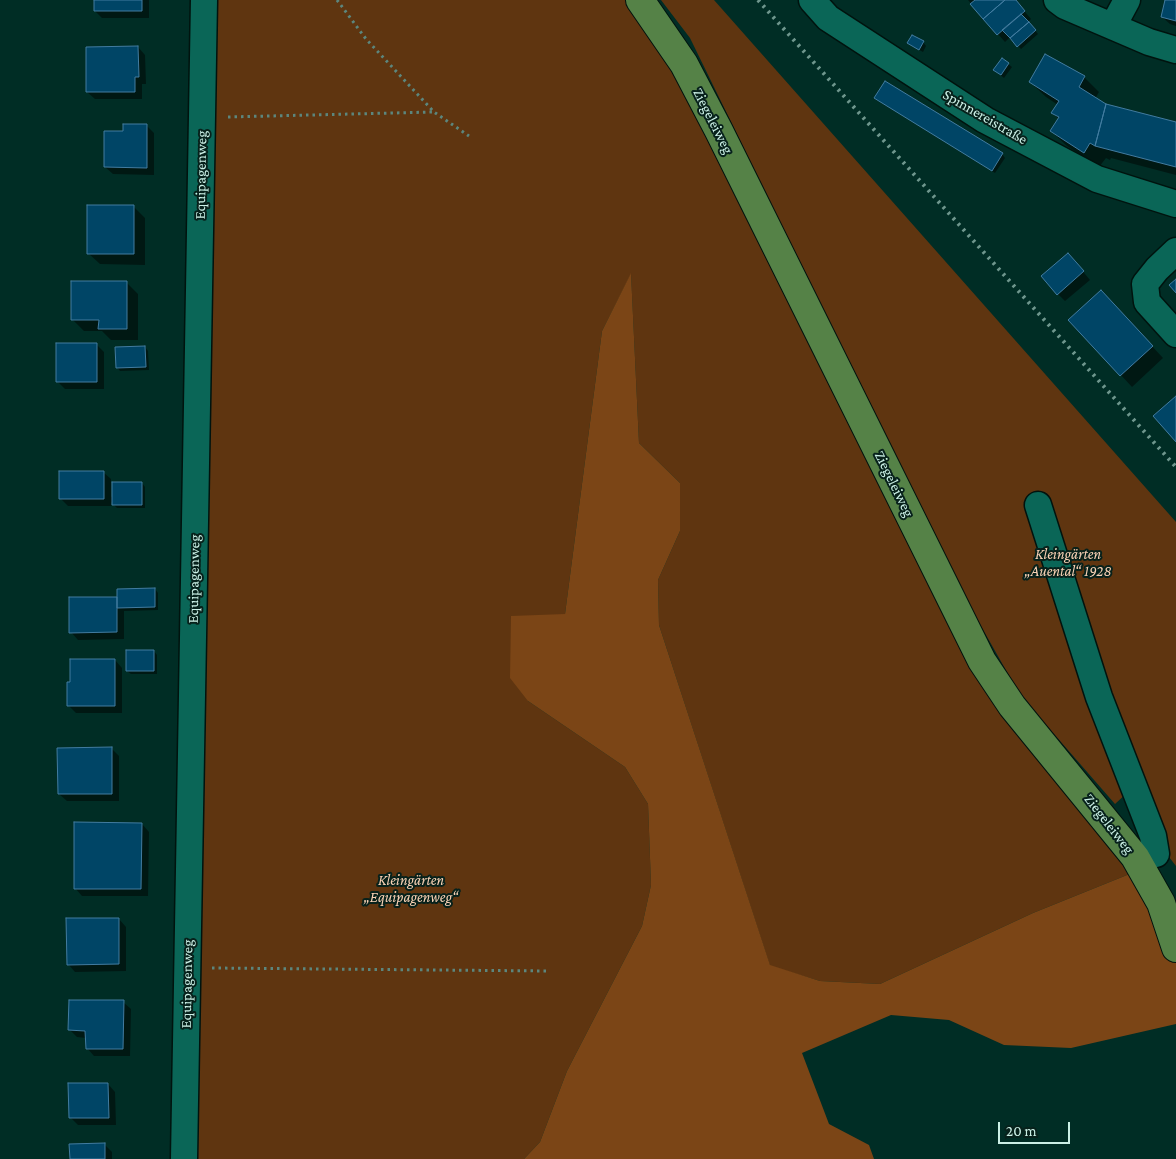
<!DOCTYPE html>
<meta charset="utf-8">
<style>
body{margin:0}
#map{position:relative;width:1176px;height:1159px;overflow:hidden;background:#002d25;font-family:"Crimson Pro",serif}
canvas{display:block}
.scale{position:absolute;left:998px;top:1122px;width:72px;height:22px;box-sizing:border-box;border:2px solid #cbf0e6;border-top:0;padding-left:6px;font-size:15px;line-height:18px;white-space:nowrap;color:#cbf0e6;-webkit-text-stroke:4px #07211b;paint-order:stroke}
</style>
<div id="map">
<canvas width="1176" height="1159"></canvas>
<div class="scale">20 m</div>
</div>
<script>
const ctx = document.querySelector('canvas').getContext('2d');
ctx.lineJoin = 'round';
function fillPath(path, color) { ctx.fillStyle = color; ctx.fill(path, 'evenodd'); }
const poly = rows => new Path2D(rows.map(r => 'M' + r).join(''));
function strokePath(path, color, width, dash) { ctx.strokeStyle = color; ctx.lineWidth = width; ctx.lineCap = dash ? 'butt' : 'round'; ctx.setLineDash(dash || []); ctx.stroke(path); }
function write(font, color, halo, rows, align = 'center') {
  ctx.font = font + ' "Crimson Pro",serif'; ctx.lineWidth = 4; ctx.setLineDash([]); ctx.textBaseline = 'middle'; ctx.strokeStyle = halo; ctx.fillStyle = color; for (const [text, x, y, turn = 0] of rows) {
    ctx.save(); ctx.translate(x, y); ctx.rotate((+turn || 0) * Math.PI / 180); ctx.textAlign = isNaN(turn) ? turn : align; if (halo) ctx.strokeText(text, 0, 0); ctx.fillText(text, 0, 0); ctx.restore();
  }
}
fillPath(poly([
 [204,0,640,0,982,661,1142,869,1033,913,880,984,820,981,770,966,659,625,658,580,680,531,680,483,639,443,631,274,602,331,565,614,528,701,625,767,648,804,651,885,642,926,567,1071,540,1142,524,1159,184,1159],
 [661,0,714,0,1176,522,1176,866,1159,844,1128,792,1115,804,1020,695,956,582,690,38]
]), '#5f3510');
fillPath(poly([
 [631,273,639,443,680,483,680,531,658,580,659,625,770,965,820,981,880,984,1033,913,1142,869,1176,948,1176,1024,1071,1048,1004,1045,949,1020,891,1015,802,1053,829,1124,869,1145,874,1159,524,1159,540,1142,567,1071,642,926,651,885,648,804,625,767,528,701,510,678,511,616,565,614,602,331]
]), '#7b4516');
fillPath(poly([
 [95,0,149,0,149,18,102,18,95,11],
 [968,0,1015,0,1031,19,1028,22,1038,34,1021,49,1010,37,1005,42],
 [1167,0,1176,0,1176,26,1170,24,1162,17],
 [923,42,926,46,923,52,912,46],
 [138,47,145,55,146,84,142,84,142,99,95,99,87,92],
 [1008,64,1012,67,1004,78,998,73],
 [1084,77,1099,92,1095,99,1106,105,1176,123,1176,175,1111,158,1110,160,1106,158,1099,167,1067,146,1051,131,1059,119,1053,113,1058,105,1046,97,1030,82],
 [876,98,1002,154,1005,158,995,173],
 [147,126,154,133,154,175,113,174,105,167,124,132],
 [134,207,145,218,145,265,100,264,88,253],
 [1075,262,1090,280,1065,301,1058,294],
 [126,282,138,294,138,340,111,340,102,331,84,331,72,319],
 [1112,303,1163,358,1132,387,1070,320],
 [97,345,104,352,104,389,65,389,57,381],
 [145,347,148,351,149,370,120,371,117,367],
 [103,472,111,479,111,497,142,483,145,487,145,508,117,508,111,502,111,506,68,506,60,498],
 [155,589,158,593,158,610,124,611,124,639,78,640,71,632,117,598],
 [154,651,157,655,157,674,131,674,127,671],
 [115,660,122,668,122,713,76,713,68,705],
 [111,748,119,756,119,801,67,801,59,794],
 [142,824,149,832,148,896,82,896,75,888],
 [119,919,126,927,126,971,75,972,68,964],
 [123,1002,131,1009,130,1056,94,1056,87,1048,86,1038,77,1037,70,1030],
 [108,1084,115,1092,116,1125,78,1125,70,1117],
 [104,1144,112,1152,112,1159,71,1159]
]), '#0007');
const building = poly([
 [94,0,142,0,142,11,94,11,94,0],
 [975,0,1005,0,983,19,970,4,975,0],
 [1005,0,1016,0,1025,11,997,35,983,19,1005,0],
 [1165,0,1176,0,1176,21,1161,17,1165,0],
 [1021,14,1029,22,1010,38,1002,30,1021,14],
 [1029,22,1036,30,1017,47,1010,38,1029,22],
 [912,35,924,41,919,50,907,43,912,35],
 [138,46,139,77,135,77,135,92,86,92,86,47,138,46],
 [1045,54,1085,76,1079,87,1106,104,1095,146,1090,143,1084,153,1050,131,1059,117,1051,113,1059,101,1029,82,1045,54],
 [1002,58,1009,63,1001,75,993,70,1002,58],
 [885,81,1003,153,992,171,874,98,885,81],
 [1106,104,1176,122,1176,167,1095,146,1106,104],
 [123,124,147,124,147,168,104,167,104,131,123,131,123,124],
 [87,205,134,205,134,254,87,254,87,205],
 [1068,253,1084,271,1057,295,1041,276,1068,253],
 [1176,279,1176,293,1169,285,1176,279],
 [71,281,127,281,127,329,98,329,99,320,71,320,71,281],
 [1101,290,1153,346,1120,376,1068,320,1101,290],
 [56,343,97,343,97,382,56,382,56,343],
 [145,346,146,367,116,368,115,347,145,346],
 [1176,396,1176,442,1153,416,1176,396],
 [59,471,104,471,104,499,59,499,59,471],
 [112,482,142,482,142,505,112,505,112,482],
 [155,588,155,607,117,608,117,589,155,588],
 [69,597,117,597,117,632,69,633,69,597],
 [126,650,154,650,154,671,126,671,126,650],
 [70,659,115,659,115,706,67,706,67,682,70,682,70,659],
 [112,747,112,794,58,794,57,748,112,747],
 [74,822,142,823,141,889,74,889,74,822],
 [66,918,119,918,119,964,67,965,66,918],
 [69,1000,124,1000,123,1049,86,1049,85,1031,68,1030,69,1000],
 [68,1083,108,1083,109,1118,69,1118,68,1083],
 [105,1143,105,1159,70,1159,69,1144,105,1143]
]);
fillPath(building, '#004566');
strokePath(building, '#427ca0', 1);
const minor = poly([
 [812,0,828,18,985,120,1097,179,1176,204],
 [1057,0,1065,6,1149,42,1176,50],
 [1113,26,1127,0],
 [1176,251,1157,269,1145,284,1147,302,1176,334],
 [1038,505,1099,697,1153,836,1156,854],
 [184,1159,204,0]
]);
const major = poly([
 [640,0,684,64,719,131,982,661,1012,706,1135,857,1161,903,1176,948]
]);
strokePath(minor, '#00130e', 29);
strokePath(major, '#00130e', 30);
strokePath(poly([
 [337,0,366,39,434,112,469,136],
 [228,117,434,112],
 [212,968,549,971]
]), '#5c867d', 3, [2.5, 4]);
strokePath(minor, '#0a6657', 26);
strokePath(major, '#558247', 28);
strokePath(poly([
 [758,0,1176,467]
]), '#6f978e', 4, [2.5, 5]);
write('15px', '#cbf0e6', '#07211b', [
 ["Spinnereistraße",985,117,30],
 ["Ziegeleiweg",713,121,63],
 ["Equipagenweg",201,175,-89],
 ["Ziegeleiweg",894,484,64],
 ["Equipagenweg",194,579,-89],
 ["Ziegeleiweg",1109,824,52],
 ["Equipagenweg",187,984,-89]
]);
write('italic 15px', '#fad2b5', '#07211b', [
 ["Kleingärten",1068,554],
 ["„Auental“ 1928",1068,571],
 ["Kleingärten",411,880],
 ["„Equipagenweg“",411,897]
]);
</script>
